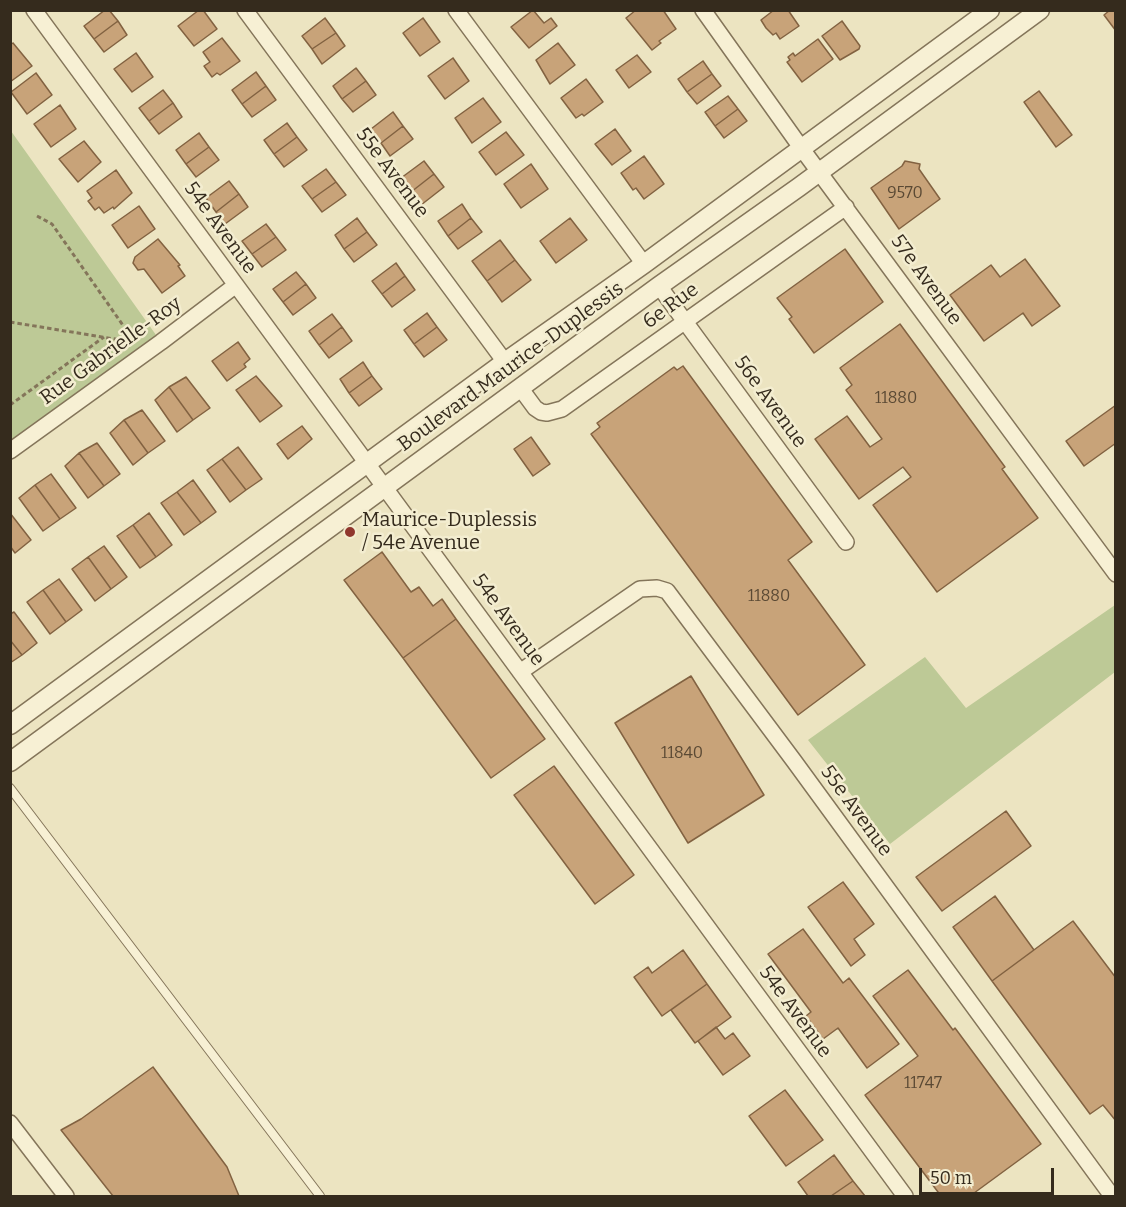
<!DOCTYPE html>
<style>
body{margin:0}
#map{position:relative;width:1126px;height:1207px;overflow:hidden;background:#ece4c1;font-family:Bitter,serif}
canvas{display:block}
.frame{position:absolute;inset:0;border:12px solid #352b1d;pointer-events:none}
.scale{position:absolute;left:919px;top:1168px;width:135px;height:27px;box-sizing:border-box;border:3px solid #352b1d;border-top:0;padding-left:8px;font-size:18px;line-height:21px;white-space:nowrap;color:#352b1d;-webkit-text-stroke:4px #f3edd0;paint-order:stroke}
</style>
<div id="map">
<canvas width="1126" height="1207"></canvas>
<div class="frame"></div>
<div class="scale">50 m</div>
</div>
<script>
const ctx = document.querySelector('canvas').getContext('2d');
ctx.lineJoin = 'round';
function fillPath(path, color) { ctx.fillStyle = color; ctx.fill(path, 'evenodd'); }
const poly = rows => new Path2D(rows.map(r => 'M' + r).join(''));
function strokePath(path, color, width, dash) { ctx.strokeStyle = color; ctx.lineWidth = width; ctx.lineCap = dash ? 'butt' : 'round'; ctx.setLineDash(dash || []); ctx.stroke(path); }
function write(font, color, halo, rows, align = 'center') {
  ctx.font = font + ' Bitter,serif'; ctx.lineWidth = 5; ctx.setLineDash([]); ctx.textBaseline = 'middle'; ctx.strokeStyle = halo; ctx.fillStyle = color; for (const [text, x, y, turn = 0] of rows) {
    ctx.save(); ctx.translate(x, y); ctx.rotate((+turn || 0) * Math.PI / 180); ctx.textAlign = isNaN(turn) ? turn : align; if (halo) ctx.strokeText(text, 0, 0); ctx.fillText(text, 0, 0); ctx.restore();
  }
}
fillPath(poly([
 [11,131,161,342,10,451],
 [1115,605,1115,672,890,844,808,740,925,657,966,708]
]), '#bdc996');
const building = poly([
 [105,10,109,10,118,21,94,39,84,26,105,10],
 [199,10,203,10,217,29,194,46,178,26,199,10],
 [533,10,544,23,551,18,557,26,529,48,511,27,533,10],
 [636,10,663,10,676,29,659,41,661,43,652,50,626,18,636,10],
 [774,10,788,10,799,26,780,39,776,33,773,35,766,28,761,20,774,10],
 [1110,10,1116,10,1116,31,1104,15,1110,10],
 [325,18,336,33,312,49,302,36,325,18],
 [423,18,440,42,420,56,403,33,423,18],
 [118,21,127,35,104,52,94,39,118,21],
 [842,21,860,46,859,49,840,60,822,36,842,21],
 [336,33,345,46,322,64,312,49,336,33],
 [222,38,240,61,220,75,217,73,212,77,204,66,210,62,203,52,222,38],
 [818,39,833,59,802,82,787,62,790,60,788,57,793,53,795,56,818,39],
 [13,43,32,66,10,82,10,45,13,43],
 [558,43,575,65,550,84,536,60,558,43],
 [136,53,153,77,132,92,114,69,136,53],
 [637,55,651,72,629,88,616,70,637,55],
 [453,58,469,81,445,99,428,76,453,58],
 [703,61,712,74,687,92,678,79,703,61],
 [356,68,366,81,342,99,333,86,356,68],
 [256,72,266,86,242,104,232,90,256,72],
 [36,73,52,95,27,114,11,92,36,73],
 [712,74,721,86,697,104,687,92,712,74],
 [586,79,603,102,584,116,582,114,576,118,561,98,586,79],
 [366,81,376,95,353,112,342,99,366,81],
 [266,86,276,100,252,117,242,104,266,86],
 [163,90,173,103,149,121,139,108,163,90],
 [1039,91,1072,135,1056,147,1024,102,1039,91],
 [728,96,738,109,715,126,705,112,728,96],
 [483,98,501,122,472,143,455,118,483,98],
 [173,103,182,117,159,134,149,121,173,103],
 [60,105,76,129,51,147,34,124,60,105],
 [738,109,747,121,724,138,715,126,738,109],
 [393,112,403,126,381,143,371,129,393,112],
 [287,123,297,137,274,154,264,140,287,123],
 [403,126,413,139,390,156,381,143,403,126],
 [615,129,631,151,612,165,595,144,615,129],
 [506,132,524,155,496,175,479,152,506,132],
 [199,133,209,147,186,164,176,150,199,133],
 [297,137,307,150,284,167,274,154,297,137],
 [84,141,101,162,78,182,59,159,84,141],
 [209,147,219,160,196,177,186,164,209,147],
 [644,156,664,184,644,199,636,188,633,190,621,173,644,156],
 [424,161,434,174,411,192,401,178,424,161],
 [905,161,920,164,919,169,940,199,899,229,871,188,902,166,905,161],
 [531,164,548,189,521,208,504,184,531,164],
 [326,169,336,182,312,199,302,186,326,169],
 [116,170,132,193,114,209,113,207,104,213,99,207,95,210,88,201,92,198,87,191,116,170],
 [434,174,444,187,421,205,411,192,434,174],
 [229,181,239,194,216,212,206,198,229,181],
 [336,182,346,195,322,212,312,199,336,182],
 [239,194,248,207,225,224,216,212,239,194],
 [462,204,471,218,448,236,438,221,462,204],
 [139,206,155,229,128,248,112,225,139,206],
 [357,218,367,232,344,249,335,235,357,218],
 [471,218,482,232,458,249,448,236,471,218],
 [570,218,587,240,556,263,540,241,570,218],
 [266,224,276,237,252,254,242,241,266,224],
 [367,232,377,245,354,262,344,249,367,232],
 [276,237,286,250,262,267,252,254,276,237],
 [158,239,180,265,178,266,185,276,162,293,144,269,138,270,133,263,135,257,158,239],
 [500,240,515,260,487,281,472,261,500,240],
 [845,249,883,302,814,353,789,319,792,317,777,298,845,249],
 [1025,259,1060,306,1032,326,1023,313,984,341,950,295,991,265,1000,277,1025,259],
 [515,260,531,280,502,302,487,281,515,260],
 [396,263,405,276,382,294,372,281,396,263],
 [296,272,306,284,283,302,273,289,296,272],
 [405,276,415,290,392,307,382,294,405,276],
 [306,284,316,298,293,315,283,302,306,284],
 [427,313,437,327,414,344,404,330,427,313],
 [332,314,342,327,319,345,309,331,332,314],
 [900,324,1005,467,1002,469,1038,518,937,592,873,505,911,477,903,467,859,499,815,439,847,416,870,447,882,439,846,390,852,385,840,368,900,324],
 [342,327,352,341,329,358,319,345,342,327],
 [437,327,447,340,424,357,414,344,437,327],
 [238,342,250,359,244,364,246,367,227,381,212,361,238,342],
 [363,362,372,376,349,393,340,379,363,362],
 [683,366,812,542,788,560,865,665,798,715,591,434,600,427,597,423,674,367,677,370,683,366],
 [256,376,282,406,260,422,236,390,256,376],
 [372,376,382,389,359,406,349,393,372,376],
 [186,377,210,408,193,420,169,387,186,377],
 [169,387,193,420,177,432,155,400,169,387],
 [1116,405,1116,443,1084,466,1066,441,1116,405],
 [142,410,165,441,148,453,124,420,142,410],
 [124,420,148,453,133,465,110,433,124,420],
 [302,426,312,439,288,459,277,444,302,426],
 [531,437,550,464,533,476,514,449,531,437],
 [97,443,120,474,104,486,79,453,97,443],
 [238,447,262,479,246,490,222,459,238,447],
 [79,453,104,486,88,498,65,466,79,453],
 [222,459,246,490,230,502,207,470,222,459],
 [51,474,76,508,60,519,35,485,51,474],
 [193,480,216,512,201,523,177,492,193,480],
 [35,485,60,519,43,531,19,498,35,485],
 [177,492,201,523,184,535,161,503,177,492],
 [10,513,31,540,15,553,10,546,10,513],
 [149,513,172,545,156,557,133,525,149,513],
 [133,525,156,557,140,568,117,536,133,525],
 [104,546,127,577,111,589,88,557,104,546],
 [382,552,411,592,419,587,433,606,442,599,456,619,403,658,344,580,382,552],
 [88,557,111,589,95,601,72,569,88,557],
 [59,579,82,610,66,622,43,590,59,579],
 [43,590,66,622,50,634,27,602,43,590],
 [14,612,37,643,22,655,10,640,10,614,14,612],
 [456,619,545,739,491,778,403,658,456,619],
 [10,640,22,655,10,663,10,640],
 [691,676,764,795,688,843,615,723,691,676],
 [554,766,634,875,595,904,514,795,554,766],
 [1006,811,1031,846,942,911,916,877,1006,811],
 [843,882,874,924,854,939,865,955,851,966,808,907,843,882],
 [995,896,1034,950,992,981,953,927,995,896],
 [1073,921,1116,978,1116,1121,1103,1105,1090,1114,992,981,1073,921],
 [803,929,843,983,849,978,899,1044,867,1068,838,1028,823,1039,806,1016,811,1012,768,954,803,929],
 [683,950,707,984,662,1016,634,977,648,967,652,973,683,950],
 [908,970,953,1030,955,1028,1041,1144,970,1196,941,1196,865,1095,918,1056,873,996,908,970],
 [707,984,731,1017,695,1043,671,1010,707,984],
 [716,1027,725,1039,733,1033,750,1056,723,1075,698,1041,716,1027],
 [153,1067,227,1167,239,1196,113,1196,61,1130,81,1119,153,1067],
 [785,1090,823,1140,786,1166,749,1116,785,1090],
 [834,1155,853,1181,831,1196,808,1196,798,1182,834,1155],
 [853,1181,865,1196,831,1196,853,1181]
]);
fillPath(building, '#c8a379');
strokePath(building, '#826241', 1.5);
const service = poly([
 [10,788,320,1196]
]);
const minor = poly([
 [34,10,905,1196],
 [245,10,505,362],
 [456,10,644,264],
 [703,10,802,149,1116,574],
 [659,286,846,542],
 [521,389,535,408,541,412,547,413,562,409,846,207],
 [10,451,161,342,236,285],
 [520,672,640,589,657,588,667,591,794,761,1112,1196],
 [10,1123,66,1196]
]);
const tertiary = poly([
 [10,725,505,362,644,264,990,10],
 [10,762,659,286,799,187,1040,10]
]);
strokePath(service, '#84755a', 10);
strokePath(minor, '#84755a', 18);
strokePath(tertiary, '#84755a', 21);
strokePath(poly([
 [37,216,52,224,134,341],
 [10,322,133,342],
 [10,405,104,337]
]), '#84755a', 3, [4.5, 3]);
strokePath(service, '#f7f0d4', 8);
strokePath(minor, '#f7f0d4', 15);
strokePath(tertiary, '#f7f0d4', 18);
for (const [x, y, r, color] of [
 [350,532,6,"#90372d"]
]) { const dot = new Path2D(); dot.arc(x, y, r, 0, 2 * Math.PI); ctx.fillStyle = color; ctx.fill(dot); strokePath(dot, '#f3edd0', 2); }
write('16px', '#5a4934', null, [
 ["9570",905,194],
 ["11880",896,399],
 ["11880",769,597],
 ["11840",682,754],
 ["11747",923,1084]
]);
write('20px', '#352b1d', '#f3edd0', [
 ["55e Avenue",392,173,53],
 ["54e Avenue",220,228,54],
 ["57e Avenue",926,280,54],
 ["6e Rue",671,306,-36],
 ["Rue Gabrielle-Roy",111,351,-36],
 ["Boulevard Maurice-Duplessis",511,367,-36],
 ["56e Avenue",770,402,54],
 ["54e Avenue",508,620,54],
 ["55e Avenue",856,811,54],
 ["54e Avenue",795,1012,54]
]);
write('20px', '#352b1d', '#f3edd0', [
 ["Maurice-Duplessis",362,520],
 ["/ 54e Avenue",362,543]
], 'left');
</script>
